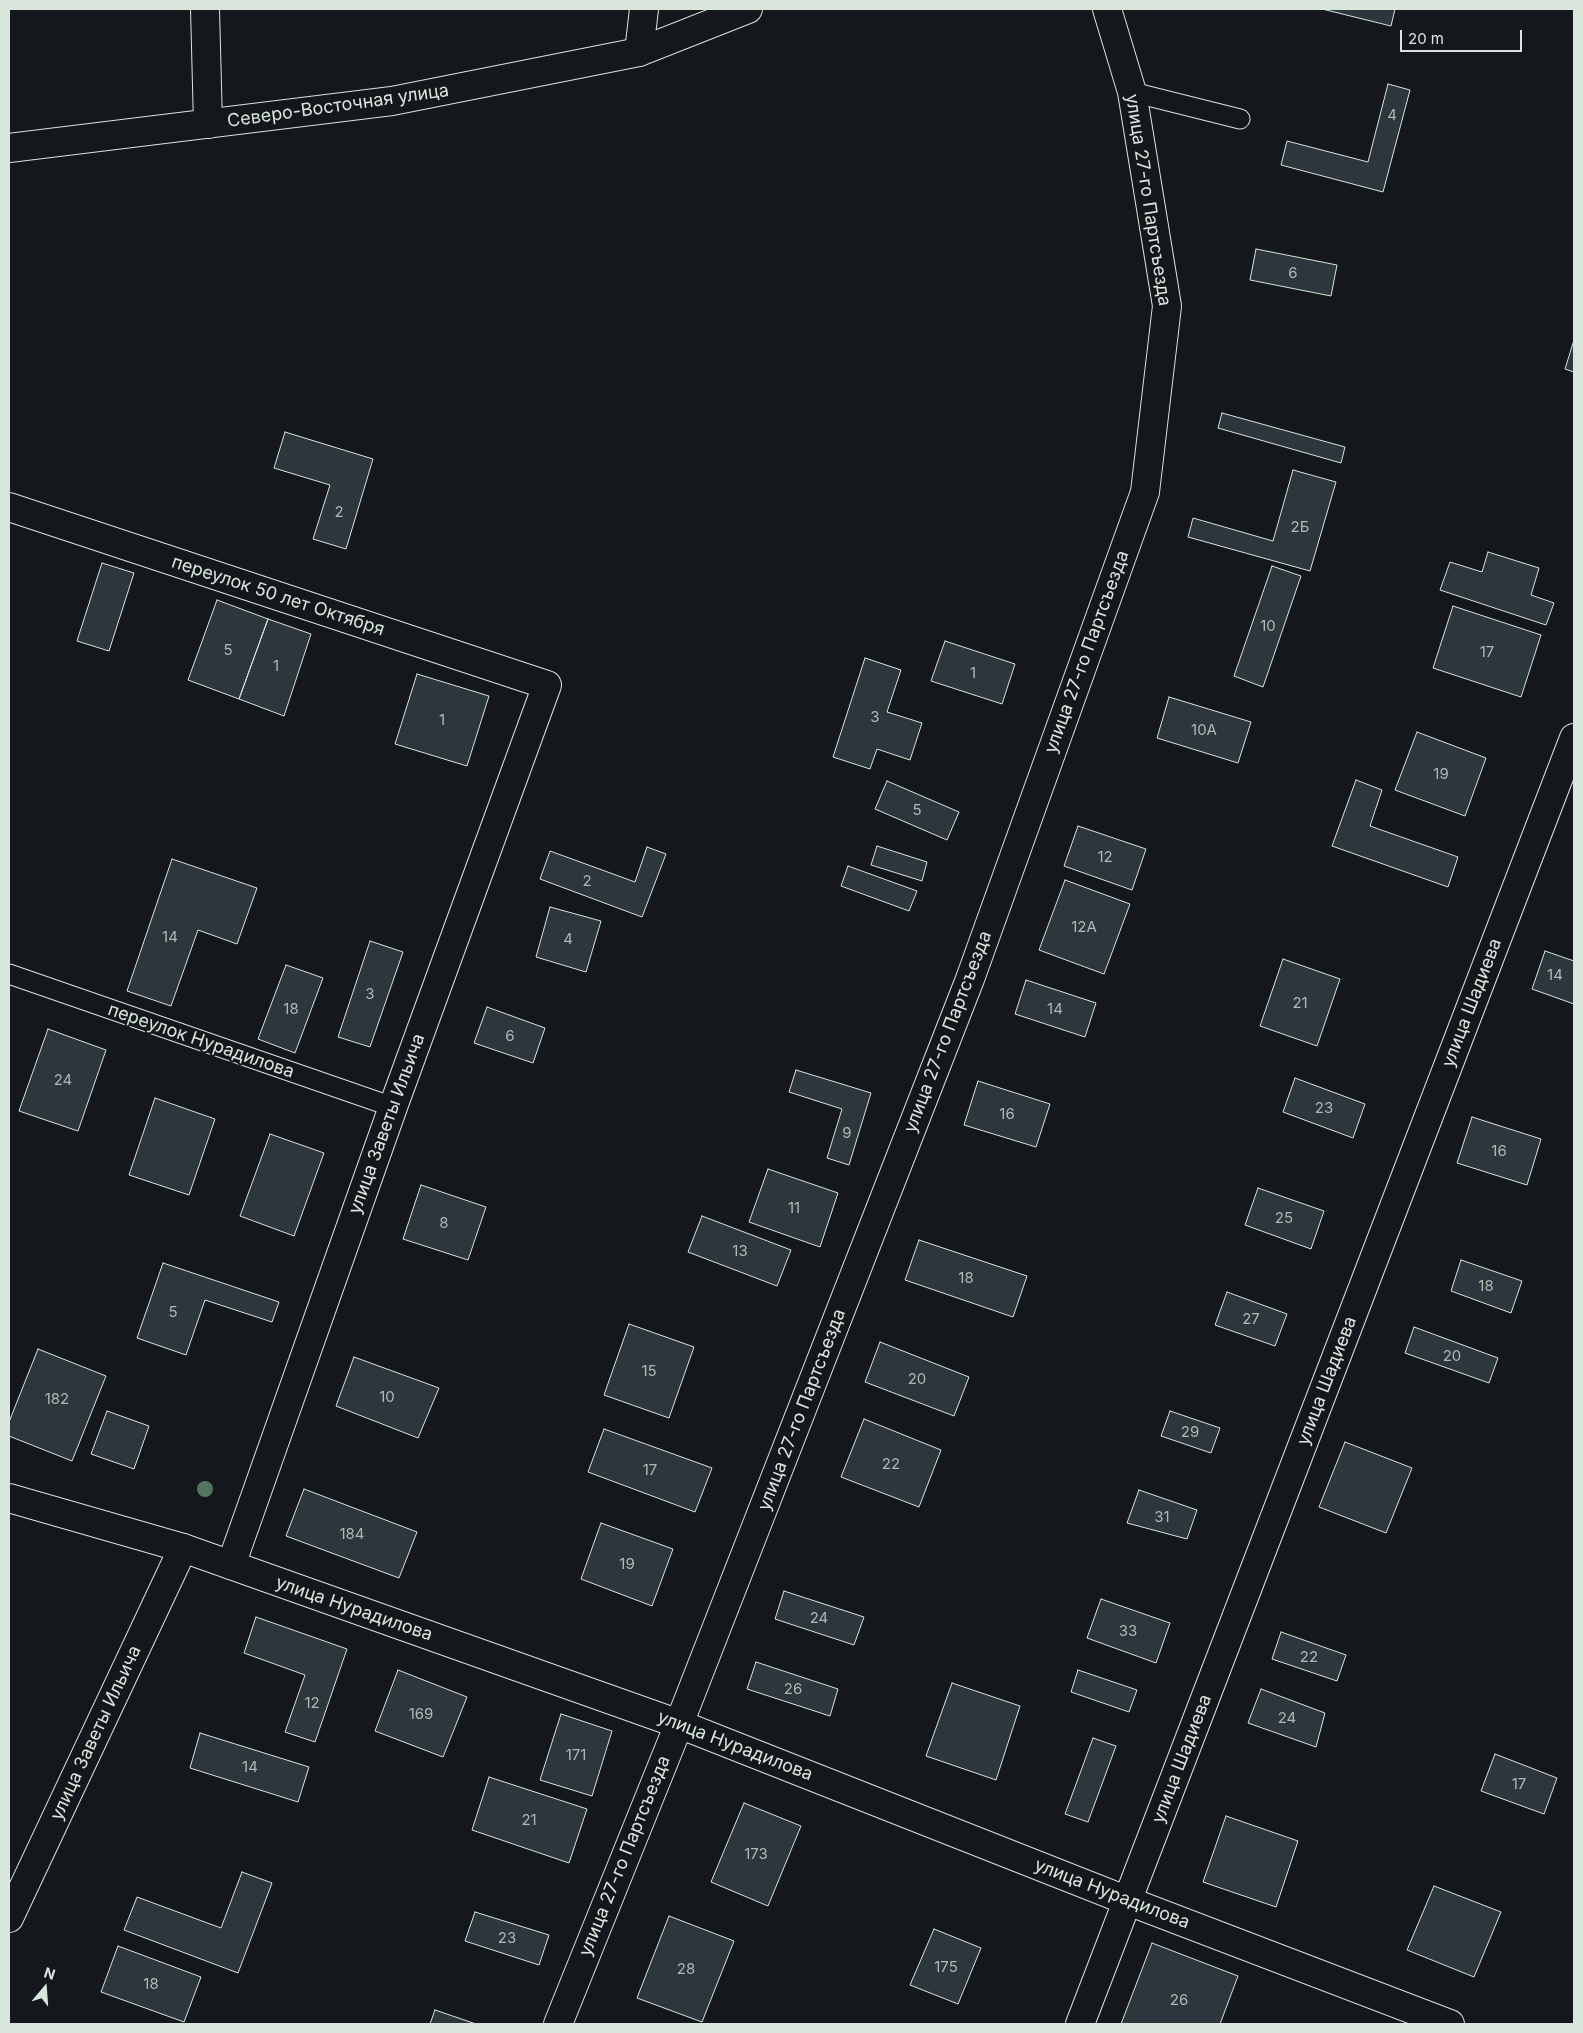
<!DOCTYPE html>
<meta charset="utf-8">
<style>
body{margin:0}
#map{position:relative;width:1583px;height:2033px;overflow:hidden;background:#14181c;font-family:Inter,sans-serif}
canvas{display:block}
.frame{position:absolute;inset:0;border:10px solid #d8e6dc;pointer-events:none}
.north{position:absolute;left:20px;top:1963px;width:50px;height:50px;-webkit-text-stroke:4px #14181c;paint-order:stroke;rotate:18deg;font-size:14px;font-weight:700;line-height:20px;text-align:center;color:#d8e6dc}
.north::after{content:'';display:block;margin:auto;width:18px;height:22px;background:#d8e6dc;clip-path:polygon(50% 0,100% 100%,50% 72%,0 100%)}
.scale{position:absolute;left:1400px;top:30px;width:122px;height:22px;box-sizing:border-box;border:2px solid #d8e6dc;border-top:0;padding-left:6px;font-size:15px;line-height:18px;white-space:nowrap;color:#d8e6dc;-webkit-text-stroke:4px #14181c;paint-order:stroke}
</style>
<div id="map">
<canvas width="1583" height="2033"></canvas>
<div class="frame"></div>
<div class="north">N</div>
<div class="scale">20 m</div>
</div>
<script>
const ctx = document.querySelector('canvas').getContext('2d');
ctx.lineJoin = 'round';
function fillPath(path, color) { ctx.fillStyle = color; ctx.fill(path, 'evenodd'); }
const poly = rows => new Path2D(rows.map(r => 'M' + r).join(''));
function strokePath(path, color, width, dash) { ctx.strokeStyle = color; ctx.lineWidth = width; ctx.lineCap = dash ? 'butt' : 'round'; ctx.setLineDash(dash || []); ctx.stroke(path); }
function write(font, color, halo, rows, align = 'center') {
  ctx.font = font + ' Inter,sans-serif'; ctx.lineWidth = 4; ctx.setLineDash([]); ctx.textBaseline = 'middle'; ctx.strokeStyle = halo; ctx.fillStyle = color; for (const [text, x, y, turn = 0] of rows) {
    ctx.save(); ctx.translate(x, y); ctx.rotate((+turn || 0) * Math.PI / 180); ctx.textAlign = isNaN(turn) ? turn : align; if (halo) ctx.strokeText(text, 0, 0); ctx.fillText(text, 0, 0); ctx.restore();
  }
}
const building = poly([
 [1322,9,1395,9,1391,26,1322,9],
 [1388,84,1410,90,1383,192,1281,165,1287,141,1368,162,1388,84],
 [1256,249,1337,265,1331,296,1250,280,1256,249],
 [1574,340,1574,372,1565,369,1574,340],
 [1222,413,1345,447,1341,463,1218,428,1222,413],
 [285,432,373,459,346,549,313,539,330,485,274,468,285,432],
 [1293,470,1336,482,1310,571,1188,537,1193,518,1273,541,1293,470],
 [1488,552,1539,568,1531,595,1554,603,1546,625,1440,590,1450,562,1482,572,1488,552],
 [102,563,134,573,109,651,77,641,102,563],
 [1272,566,1301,576,1263,687,1234,676,1272,566],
 [217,600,268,619,239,699,188,680,217,600],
 [1453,606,1541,635,1521,697,1433,668,1453,606],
 [268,619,311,634,284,716,239,699,268,619],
 [945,641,1015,664,1002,704,931,681,945,641],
 [865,658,901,670,887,712,922,723,910,760,877,749,870,769,833,757,865,658],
 [417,674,489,696,467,766,395,744,417,674],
 [1169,697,1251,722,1238,763,1157,738,1169,697],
 [1417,732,1486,758,1465,816,1395,790,1417,732],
 [1356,780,1382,790,1370,826,1458,857,1448,887,1332,846,1356,780],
 [887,781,959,812,947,840,875,809,887,781],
 [1078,826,1146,849,1132,890,1064,866,1078,826],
 [877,846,927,862,922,881,871,865,877,846],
 [647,847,666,854,642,917,540,879,550,851,635,882,647,847],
 [172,859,257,888,237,944,198,930,171,1006,127,991,172,859],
 [848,866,917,891,909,911,841,886,848,866],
 [1065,880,1130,904,1104,974,1039,950,1065,880],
 [550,907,601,921,586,972,536,957,550,907],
 [370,941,403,952,370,1047,338,1037,370,941],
 [1545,951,1574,961,1574,1004,1532,989,1545,951],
 [1283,959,1340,979,1317,1046,1260,1026,1283,959],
 [286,965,323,978,295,1053,258,1039,286,965],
 [1026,980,1096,1003,1085,1037,1015,1014,1026,980],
 [487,1007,545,1028,533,1063,474,1043,487,1007],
 [48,1029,106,1050,78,1131,19,1111,48,1029],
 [796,1070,871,1093,849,1165,827,1158,842,1109,789,1092,796,1070],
 [1295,1078,1365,1104,1353,1138,1283,1112,1295,1078],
 [978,1081,1050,1104,1036,1147,964,1125,978,1081],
 [155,1098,215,1119,189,1195,129,1175,155,1098],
 [1472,1117,1541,1139,1527,1185,1457,1163,1472,1117],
 [270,1134,324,1153,294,1236,240,1216,270,1134],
 [768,1169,838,1193,820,1247,749,1222,768,1169],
 [421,1185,486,1207,468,1260,403,1239,421,1185],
 [1258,1188,1324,1211,1311,1249,1245,1225,1258,1188],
 [702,1216,791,1250,777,1286,688,1252,702,1216],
 [919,1240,1027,1276,1013,1317,905,1280,919,1240],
 [1461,1260,1522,1281,1511,1313,1451,1291,1461,1260],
 [163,1263,279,1302,272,1322,205,1300,186,1355,137,1338,163,1263],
 [1227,1292,1287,1314,1275,1346,1215,1325,1227,1292],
 [629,1324,694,1347,669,1418,604,1395,629,1324],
 [1414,1327,1498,1358,1489,1383,1405,1353,1414,1327],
 [880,1342,969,1377,954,1416,865,1382,880,1342],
 [38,1349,106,1376,72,1461,9,1436,9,1422,38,1349],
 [354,1357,439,1388,418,1438,336,1406,354,1357],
 [107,1411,149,1426,134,1469,91,1454,107,1411],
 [1170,1411,1220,1428,1211,1453,1161,1436,1170,1411],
 [864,1419,941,1450,919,1507,841,1477,864,1419],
 [604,1429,712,1468,695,1512,588,1472,604,1429],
 [1345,1442,1412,1468,1386,1533,1319,1507,1345,1442],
 [304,1489,417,1532,399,1578,286,1536,304,1489],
 [1139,1490,1197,1510,1187,1539,1127,1523,1139,1490],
 [601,1523,673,1549,652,1606,581,1579,601,1523],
 [784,1591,864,1617,854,1645,775,1619,784,1591],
 [1101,1599,1170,1623,1156,1663,1087,1638,1101,1599],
 [256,1617,347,1649,315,1742,285,1732,305,1675,244,1653,256,1617],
 [1281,1632,1346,1655,1337,1681,1272,1659,1281,1632],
 [756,1662,838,1689,830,1716,747,1689,756,1662],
 [398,1670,467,1697,443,1757,375,1731,398,1670],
 [1078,1670,1137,1690,1129,1712,1071,1692,1078,1670],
 [952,1683,1020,1706,996,1780,926,1756,952,1683],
 [1261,1689,1325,1713,1316,1747,1248,1723,1261,1689],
 [561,1714,612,1731,592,1796,540,1780,561,1714],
 [200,1733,309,1767,298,1802,190,1768,200,1733],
 [1093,1738,1116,1746,1088,1822,1065,1814,1093,1738],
 [1495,1754,1557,1778,1544,1814,1481,1791,1495,1754],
 [489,1777,587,1809,569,1863,472,1830,489,1777],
 [744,1803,801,1826,768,1906,711,1882,744,1803],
 [1226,1816,1298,1841,1276,1907,1203,1882,1226,1816],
 [242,1872,272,1883,238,1973,124,1930,137,1897,221,1928,242,1872],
 [1434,1886,1501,1912,1474,1977,1407,1950,1434,1886],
 [475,1912,549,1935,539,1965,465,1941,475,1912],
 [669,1916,734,1941,702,2022,637,1998,669,1916],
 [934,1929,981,1948,958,2004,910,1985,934,1929],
 [1152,1943,1238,1976,1220,2024,1121,2024,1152,1943],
 [118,1946,201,1977,184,2022,101,1992,118,1946],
 [435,2010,476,2024,430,2024,435,2010]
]);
fillPath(building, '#2c363c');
strokePath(building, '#d8e6dc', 1);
const lane = poly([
 [1132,92,1240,119],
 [9,974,393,1107]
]);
const street = poly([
 [205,9,208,124],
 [639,52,644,9],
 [9,507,547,685,393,1107,231,1565],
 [9,1918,183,1548],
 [558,2024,679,1724,970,979,1145,492,1167,306,1132,92,1107,9],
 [1080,2024,1574,738]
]);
const secondary = poly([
 [9,148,392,101,639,52,748,9],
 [9,1498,183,1548,679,1724,1128,1901,1450,2024]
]);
strokePath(lane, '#d8e6dc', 21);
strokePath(street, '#d8e6dc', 30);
strokePath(secondary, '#d8e6dc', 30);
strokePath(lane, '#14181c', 19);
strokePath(street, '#14181c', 28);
strokePath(secondary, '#14181c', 28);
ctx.fillStyle = '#55745f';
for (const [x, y] of [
 [205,1489]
]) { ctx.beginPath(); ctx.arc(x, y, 8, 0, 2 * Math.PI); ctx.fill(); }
write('15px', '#adbab4', null, [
 ["4",1392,115],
 ["6",1293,273],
 ["2",339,512],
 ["2Б",1300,527],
 ["10",1268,626],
 ["5",228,650],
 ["17",1487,652],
 ["1",276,666],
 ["1",973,673],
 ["3",875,717],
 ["1",442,720],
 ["10А",1204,730],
 ["19",1441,774],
 ["5",917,810],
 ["12",1105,857],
 ["2",587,881],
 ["12А",1084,927],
 ["14",170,937],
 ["4",568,939],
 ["14",1555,975],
 ["3",370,994],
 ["21",1300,1003],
 ["18",291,1009],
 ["14",1055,1009],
 ["6",510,1036],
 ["24",63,1080],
 ["23",1324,1108],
 ["16",1007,1114],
 ["9",847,1133],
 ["16",1499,1151],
 ["11",794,1208],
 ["25",1284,1218],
 ["8",444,1223],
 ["13",740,1251],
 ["18",966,1278],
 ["18",1486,1286],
 ["5",173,1312],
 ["27",1251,1319],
 ["20",1452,1356],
 ["15",649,1371],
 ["20",917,1379],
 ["10",387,1397],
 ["182",57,1399],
 ["29",1190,1432],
 ["22",891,1464],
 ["17",650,1470],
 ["31",1162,1517],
 ["184",352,1534],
 ["19",627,1564],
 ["24",819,1618],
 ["33",1128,1631],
 ["22",1309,1657],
 ["26",793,1689],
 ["12",312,1703],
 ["169",421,1714],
 ["24",1287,1718],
 ["171",576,1755],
 ["14",250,1767],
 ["17",1519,1784],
 ["21",529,1820],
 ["173",756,1854],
 ["23",507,1938],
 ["175",946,1967],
 ["28",686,1969],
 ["18",151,1984],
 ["26",1179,2000]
]);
write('18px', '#d8e6dc', '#14181c', [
 ["Северо-Восточная улица",338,106,-8],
 ["улица 27-го Партсъезда",1148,200,81],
 ["переулок 50 лет Октября",278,596,18],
 ["улица 27-го Партсъезда",1087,652,-70],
 ["улица Шадиева",1472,1003,-69],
 ["улица 27-го Партсъезда",948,1032,-69],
 ["переулок Нурадилова",201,1041,19],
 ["улица Заветы Ильича",387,1124,-70],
 ["улица Шадиева",1327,1381,-69],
 ["улица 27-го Партсъезда",802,1410,-69],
 ["улица Нурадилова",354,1609,19],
 ["улица Заветы Ильича",96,1733,-65],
 ["улица Нурадилова",735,1746,21],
 ["улица Шадиева",1182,1759,-69],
 ["улица 27-го Партсъезда",625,1856,-68],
 ["улица Нурадилова",1112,1894,21]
]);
</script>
